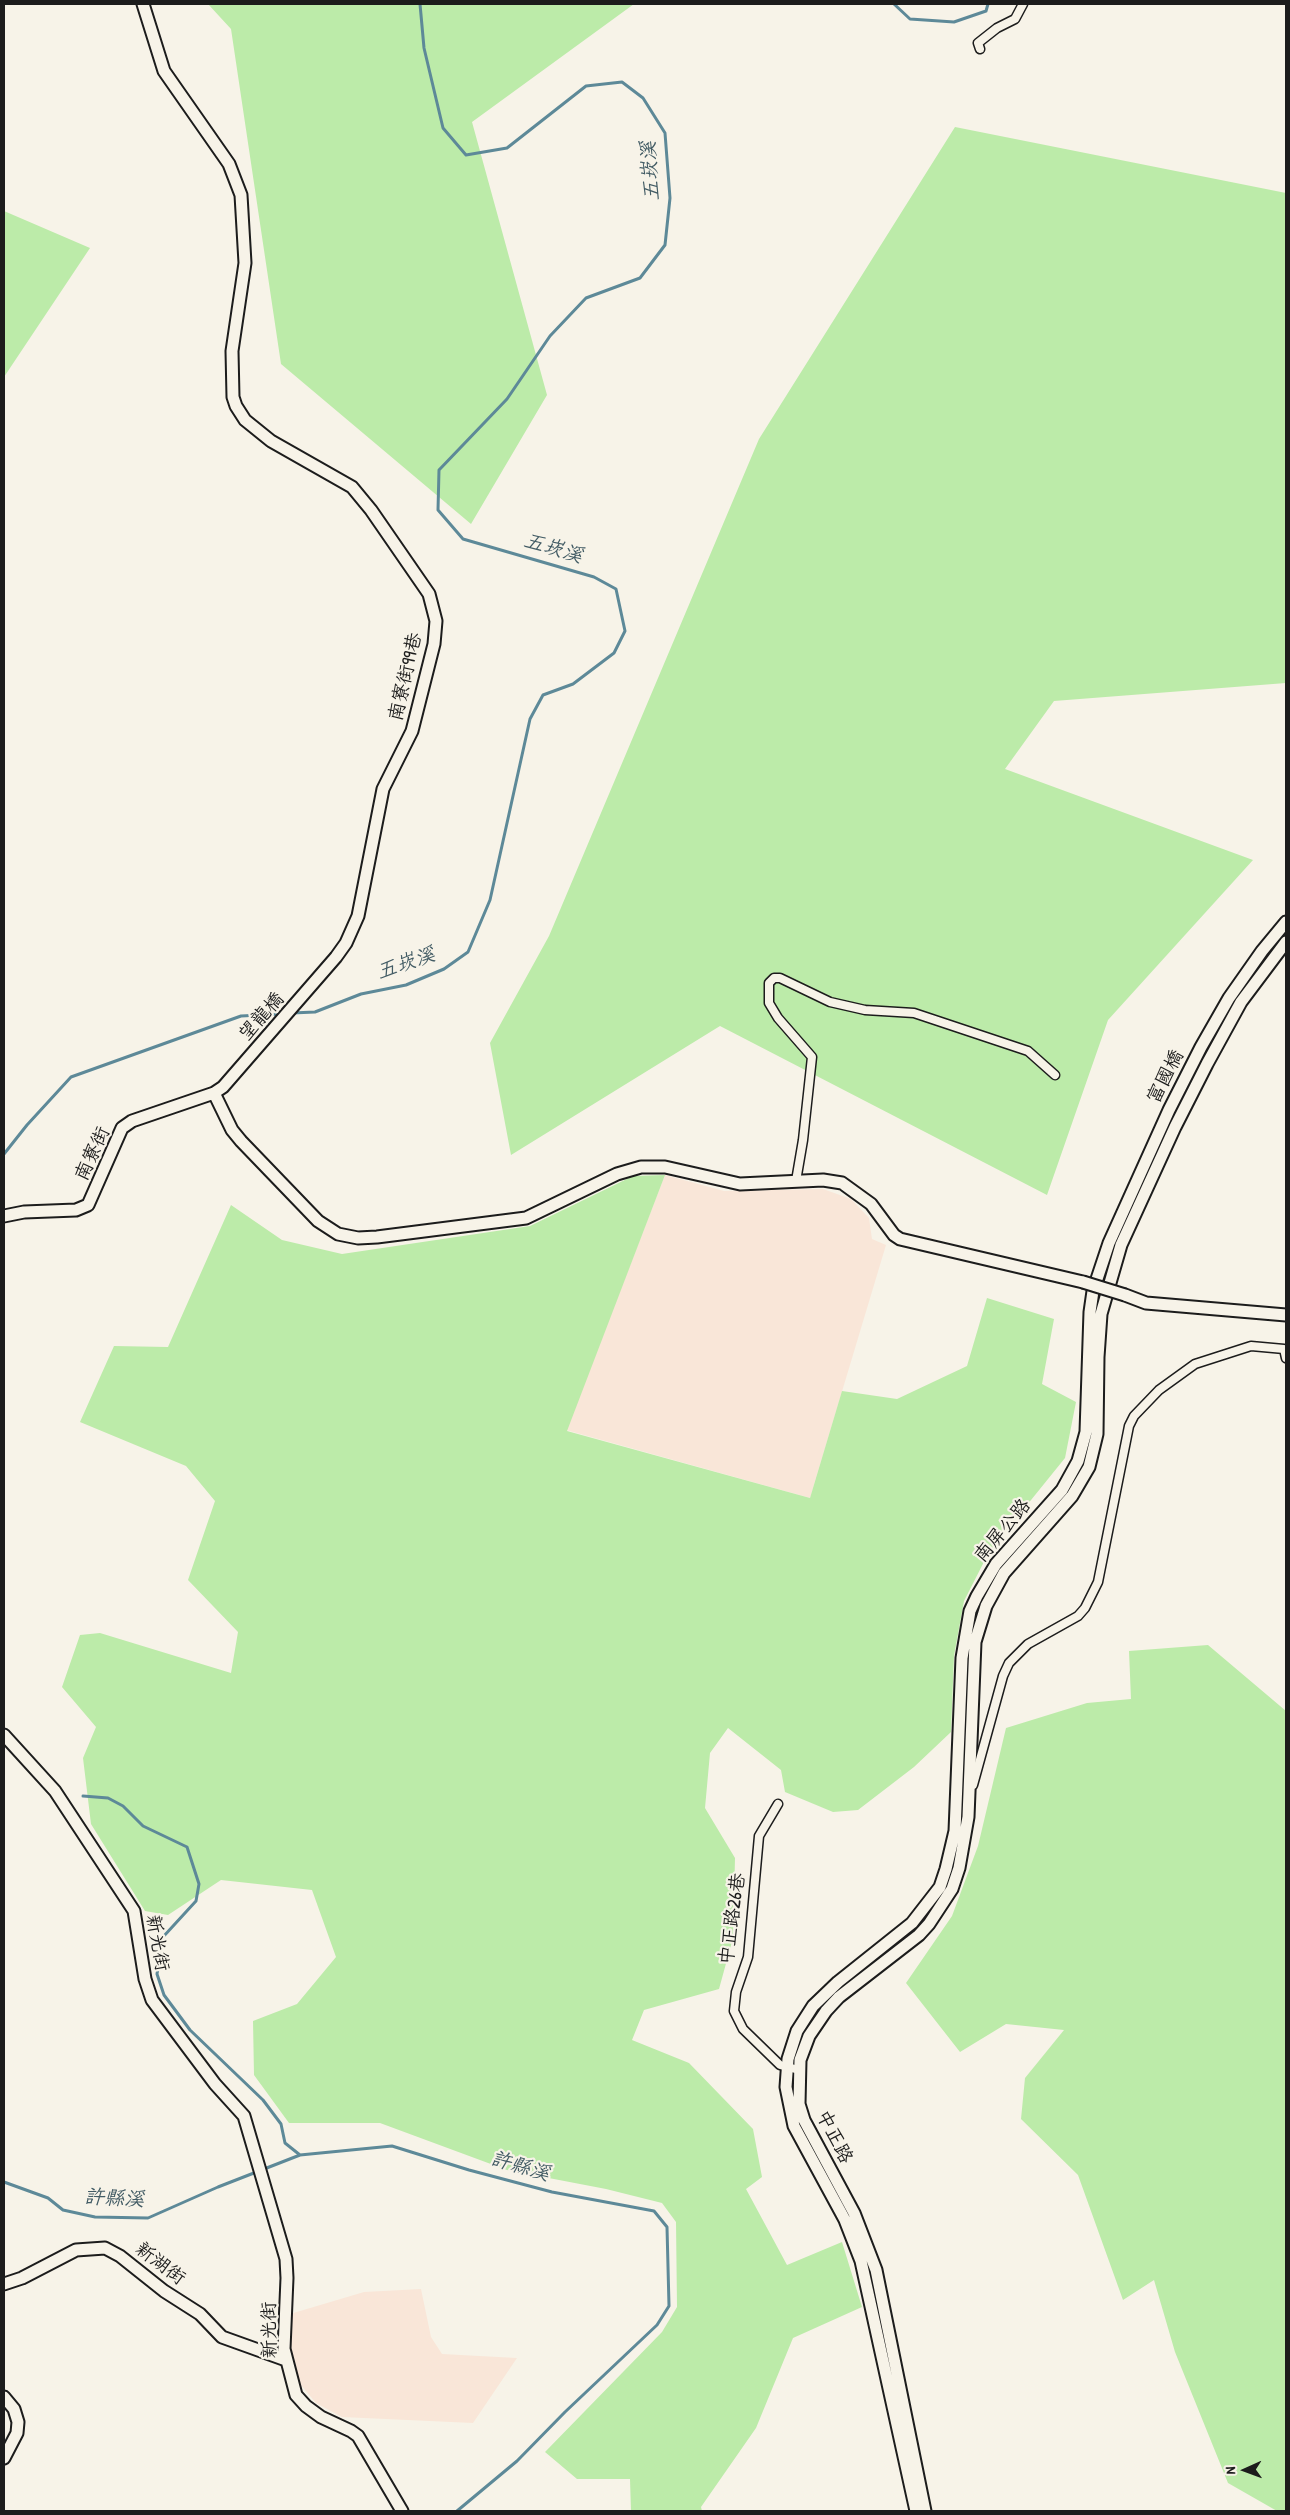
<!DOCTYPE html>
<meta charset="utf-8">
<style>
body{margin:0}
#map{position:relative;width:1290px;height:2515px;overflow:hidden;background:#f7f3e8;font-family:"Patrick Hand",sans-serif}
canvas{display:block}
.frame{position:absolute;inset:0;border:5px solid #1c1c1c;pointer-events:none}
.north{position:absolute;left:1220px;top:2445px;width:50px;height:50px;-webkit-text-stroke:4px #f7f3e8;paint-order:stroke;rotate:268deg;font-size:14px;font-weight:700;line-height:20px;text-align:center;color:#1c1c1c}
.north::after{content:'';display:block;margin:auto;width:18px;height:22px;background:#1c1c1c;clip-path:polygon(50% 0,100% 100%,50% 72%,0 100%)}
</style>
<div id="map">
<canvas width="1290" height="2515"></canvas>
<div class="frame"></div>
<div class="north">N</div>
</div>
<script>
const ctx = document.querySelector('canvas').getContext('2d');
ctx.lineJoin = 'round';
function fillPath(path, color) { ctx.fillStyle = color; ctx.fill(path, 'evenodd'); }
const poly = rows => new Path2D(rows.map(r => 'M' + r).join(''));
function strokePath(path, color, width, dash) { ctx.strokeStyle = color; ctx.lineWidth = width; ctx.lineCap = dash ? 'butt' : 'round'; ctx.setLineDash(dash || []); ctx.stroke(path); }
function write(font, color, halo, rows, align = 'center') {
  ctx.font = font + ' "Patrick Hand","LXGW WenKai TC",sans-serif'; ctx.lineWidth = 4.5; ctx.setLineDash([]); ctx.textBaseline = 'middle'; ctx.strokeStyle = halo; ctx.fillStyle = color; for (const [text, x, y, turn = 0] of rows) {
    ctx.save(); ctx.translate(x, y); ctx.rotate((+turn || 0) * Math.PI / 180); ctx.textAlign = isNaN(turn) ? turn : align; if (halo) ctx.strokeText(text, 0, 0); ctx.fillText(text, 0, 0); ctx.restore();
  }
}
fillPath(poly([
 [665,1175,724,1191,823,1189,851,1199,869,1218,872,1239,886,1245,810,1498,566,1430],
 [421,2289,431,2337,442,2354,517,2358,473,2423,342,2417,316,2403,295,2378,286,2346,290,2314,364,2292]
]), '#f9e6d8');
fillPath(poly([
 [208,4,634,4,472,122,547,395,471,524,281,364,231,29],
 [955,127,1286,193,1286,683,1054,701,1005,769,1253,860,1108,1020,1047,1195,720,1026,511,1155,490,1043,549,936,759,439],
 [4,211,90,248,4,377],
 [665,1175,567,1431,810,1498,842,1391,897,1399,967,1366,987,1298,1054,1319,1042,1384,1076,1402,1065,1458,989,1552,964,1601,954,1656,951,1732,914,1767,858,1810,833,1812,785,1792,781,1770,728,1728,710,1753,705,1808,735,1858,733,1938,719,1989,644,2010,632,2040,689,2063,753,2129,762,2177,746,2189,787,2265,842,2242,862,2307,793,2338,756,2428,701,2507,702,2511,631,2511,630,2479,577,2479,545,2452,662,2332,677,2307,676,2222,662,2203,606,2189,507,2170,380,2123,289,2123,254,2075,253,2021,297,2004,336,1957,312,1890,221,1880,168,1915,145,1911,91,1824,83,1758,96,1727,62,1687,80,1635,100,1633,231,1673,238,1632,188,1580,215,1501,186,1466,80,1422,114,1346,168,1347,231,1205,282,1240,342,1254,530,1226,633,1176],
 [1208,1645,1286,1711,1286,2511,1277,2511,1228,2483,1175,2352,1154,2280,1123,2300,1078,2175,1021,2119,1025,2078,1064,2030,1006,2024,960,2052,906,1983,952,1916,978,1846,1006,1728,1087,1703,1131,1699,1129,1651]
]), '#bceba9');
strokePath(poly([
 [894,4,910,19,954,22,986,11,988,4],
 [292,1013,315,1012,361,994,406,985,444,969,468,952,490,900,530,719,543,695,573,684,614,653,625,631,616,589,594,577,463,539,438,510,439,470,507,399,550,336,586,298,640,278,665,245,670,198,665,133,643,98,622,82,586,86,507,148,466,155,443,128,424,48,420,4],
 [4,1154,27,1125,71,1077,241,1016,281,1014],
 [83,1796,108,1798,123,1806,143,1826,187,1847,199,1884,196,1901,163,1937,157,1974,164,1995,190,2030,263,2100,281,2124,285,2143,300,2155],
 [4,2182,48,2198,63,2210,95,2217,148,2218,218,2187,300,2155,392,2146,469,2170,552,2192,654,2211,667,2227,669,2306,657,2325,565,2412,517,2461,457,2511]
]), '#5d8998', 3);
const street = poly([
 [980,49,978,43,997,28,1015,19,1023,4],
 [796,1181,803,1140,812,1057,778,1018,769,1003,769,983,774,978,780,978,830,1002,865,1010,914,1013,1028,1051,1055,1075],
 [973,1785,1003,1676,1009,1663,1028,1644,1078,1616,1085,1608,1098,1582,1129,1426,1134,1416,1159,1390,1195,1364,1251,1346,1284,1349,1286,1358],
 [778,1804,759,1836,748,1957,736,1992,734,2011,743,2029,780,2065,799,2070]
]);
const secondary = poly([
 [214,1093,232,1130,241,1141,318,1221,338,1234,358,1238,377,1237,526,1218,617,1174,641,1167,665,1167,740,1184,823,1180,842,1183,871,1204,894,1235,900,1239,1083,1282],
 [4,1216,24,1212,76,1210,88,1205,122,1128,132,1121,214,1093,223,1087,336,957,346,943,358,916,383,789,412,731,434,644,436,621,429,594,371,510,352,487,271,441,245,420,236,406,233,397,232,351,245,263,241,195,229,164,164,71,143,4],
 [1125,1295,1146,1303,1286,1315],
 [4,1735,55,1791,134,1911,145,1979,152,2000,215,2084,244,2116,286,2259,287,2278,284,2349,296,2395,306,2406,321,2417,351,2431,358,2436,402,2511],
 [4,2284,22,2278,76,2250,105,2248,120,2256,164,2291,200,2314,222,2337,286,2360],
 [4,2397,14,2409,18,2422,17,2433,4,2458],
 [916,2511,861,2261,845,2220,794,2126,786,2087,788,2059,797,2031,813,2006,838,1982,912,1923,940,1887,946,1869,955,1831,962,1658,970,1611,977,1596,996,1564,1062,1490,1078,1461,1086,1432,1090,1312,1093,1291,1109,1243,1169,1110,1201,1047,1229,998,1262,951,1286,922],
 [925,2511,876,2270,854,2213,804,2120,799,2104,800,2060,809,2036,826,2011,839,1997,919,1935,929,1924,952,1889,959,1868,968,1817,975,1642,986,1606,1004,1573,1072,1496,1089,1467,1097,1434,1098,1357,1101,1314,1121,1245,1175,1127,1207,1064,1241,1002,1286,942]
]);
strokePath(street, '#1c1c1c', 11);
strokePath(secondary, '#1c1c1c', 15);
strokePath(street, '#f7f3e8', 8);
strokePath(secondary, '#f7f3e8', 11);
const secondaryBridge = poly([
 [1083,1282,1125,1295]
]);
strokePath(secondaryBridge, '#1c1c1c', 15, []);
strokePath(secondaryBridge, '#f7f3e8', 11);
write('19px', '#1c1c1c', '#f7f3e8', [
 ["南寮街99巷",406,677,-77],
 ["望龍橋",262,1017,-49],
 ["富國橋",1166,1077,-63],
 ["南寮街",93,1154,-65],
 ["南屏公路",1003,1531,-50],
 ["中正路26巷",733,1919,-82],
 ["新光街",157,1943,80],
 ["中正路",834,2137,63],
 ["新湖街",160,2264,37],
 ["新光街",270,2330,-91]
]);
write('italic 20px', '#425b64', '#f7f3e8', [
 ["五崁溪",651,171,-94],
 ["五崁溪",553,549,16],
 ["五崁溪",406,964,-19],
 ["許縣溪",520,2167,16],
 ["許縣溪",114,2199,3]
]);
</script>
